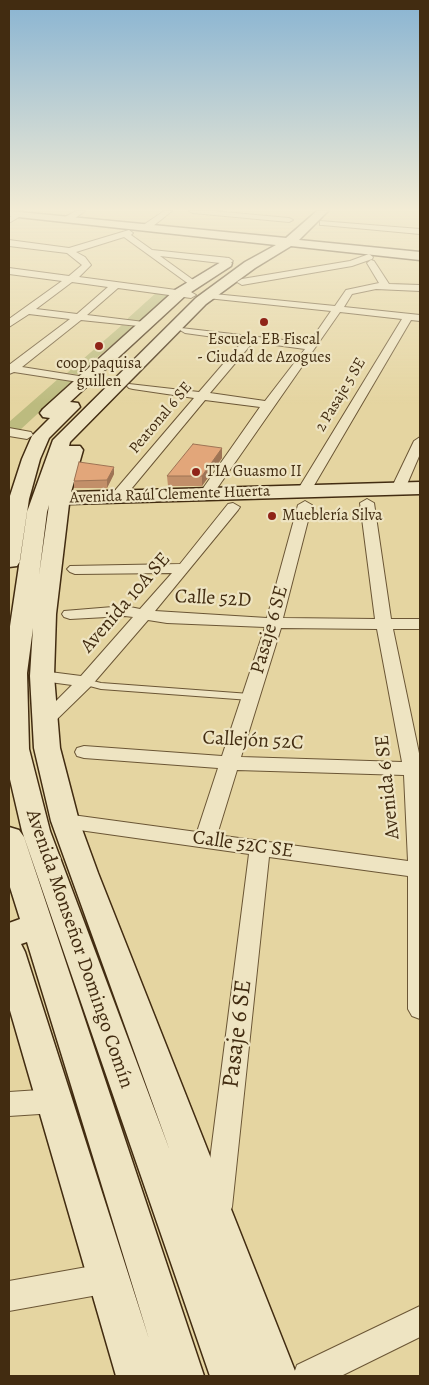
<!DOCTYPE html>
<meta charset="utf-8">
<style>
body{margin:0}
#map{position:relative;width:429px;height:1385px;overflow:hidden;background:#e5d5a1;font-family:Alegreya,serif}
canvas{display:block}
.frame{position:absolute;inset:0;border:10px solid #422c11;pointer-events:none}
</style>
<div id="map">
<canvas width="429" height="1385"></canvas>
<div class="frame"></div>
</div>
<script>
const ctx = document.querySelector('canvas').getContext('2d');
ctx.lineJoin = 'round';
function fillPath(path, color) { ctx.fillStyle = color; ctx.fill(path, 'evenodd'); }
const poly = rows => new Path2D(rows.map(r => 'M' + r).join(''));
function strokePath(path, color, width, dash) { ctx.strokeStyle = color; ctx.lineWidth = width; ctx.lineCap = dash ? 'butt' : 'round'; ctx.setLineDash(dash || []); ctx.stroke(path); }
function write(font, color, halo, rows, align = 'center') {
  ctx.font = font + ' Alegreya,serif'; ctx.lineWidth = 4.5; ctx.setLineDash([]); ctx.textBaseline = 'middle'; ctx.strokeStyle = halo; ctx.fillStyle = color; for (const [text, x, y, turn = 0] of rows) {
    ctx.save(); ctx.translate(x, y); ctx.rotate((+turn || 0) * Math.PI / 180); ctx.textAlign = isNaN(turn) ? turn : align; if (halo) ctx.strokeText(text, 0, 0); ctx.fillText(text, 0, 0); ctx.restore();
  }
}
fillPath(poly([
 [157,292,172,294,142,321,126,320],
 [122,325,135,327,95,359,82,375,67,373],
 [58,379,73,381,20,430,9,429,9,422]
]), '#bcbb7f');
const lane = poly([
 [85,679,101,683,250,694,254,697,250,700,101,689,82,684,81,682,85,679]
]);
const street = poly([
 [76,211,85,211,71,221,65,221,65,217,76,211],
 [164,211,172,211,148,230,142,230,142,226,164,211],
 [189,211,213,211,289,218,293,220,289,222,193,213,189,211],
 [17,212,24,214,9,223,9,218,17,212],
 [320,221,420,229,420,234,323,225,320,225,320,221],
 [129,230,133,233,131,235,152,250,229,258,233,261,229,264,160,256,196,282,198,284,193,287,124,237,76,252,85,257,91,265,79,277,191,292,196,295,191,298,118,288,87,315,144,322,148,323,148,327,81,320,22,367,85,377,89,378,91,380,89,382,85,383,14,372,9,374,9,365,70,319,29,314,9,327,9,319,62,281,9,274,9,268,69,276,82,265,67,253,9,246,9,240,69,248,129,230],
 [72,282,108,287,77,314,36,309,72,282],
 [369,254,373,257,372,259,352,266,242,285,237,282,242,279,350,261,369,254],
 [371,260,374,261,389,284,420,285,420,291,376,289,352,294,344,307,420,315,420,321,411,320,309,494,304,495,297,491,402,319,340,312,211,497,206,498,199,494,260,407,205,400,122,500,112,500,110,497,112,494,194,398,133,389,129,388,127,386,129,384,199,392,243,341,185,333,180,330,181,328,309,343,331,311,207,298,204,297,204,293,335,306,346,290,379,283,367,263,371,260],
 [253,342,305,349,265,401,210,393,253,342],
 [9,428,31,432,33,435,27,439,9,436,9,428],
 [420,437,420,454,405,489,398,493,393,492,391,489,414,441,420,437],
 [367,499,374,503,391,619,420,619,420,629,393,629,420,758,420,1019,412,1016,408,1009,408,876,269,857,232,1207,228,1217,218,1221,208,1217,204,1207,249,854,65,828,58,826,55,821,58,816,65,814,197,832,218,768,84,758,77,756,75,752,77,748,84,746,222,756,265,627,167,623,148,620,91,686,51,725,45,727,39,725,36,721,72,685,42,681,36,680,33,676,36,672,42,671,81,676,133,617,125,616,70,619,64,617,62,614,64,611,125,606,140,609,172,573,75,574,70,572,67,569,70,566,180,564,228,504,233,503,240,507,238,510,155,611,267,618,298,505,305,501,312,505,283,618,375,619,360,503,367,499],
 [281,628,377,629,402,762,241,757,281,628],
 [237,770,404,775,408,861,217,835,237,770],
 [55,1089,64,1093,68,1101,64,1109,55,1113,9,1116,9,1092,55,1089],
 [109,1263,119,1268,124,1278,119,1288,109,1293,9,1311,9,1281,109,1263],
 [420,1306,420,1337,341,1376,293,1376,297,1365,420,1306]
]);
const secondary = poly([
 [9,211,286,238,317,211,328,211,299,240,420,252,420,260,291,246,255,268,206,304,70,442,69,446,80,446,83,450,71,492,420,482,420,494,69,504,56,614,54,676,60,748,79,821,98,873,297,1376,210,1376,22,831,9,775,9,633,27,512,53,440,196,298,245,262,276,245,9,216,9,211],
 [49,505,39,575,47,512,49,505],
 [33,628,30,676,34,748,51,821,170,1151,50,831,29,749,27,673,33,628],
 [226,259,232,263,231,266,185,296,70,402,78,403,80,407,49,438,40,459,29,499,20,561,17,566,9,567,9,499,22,459,32,436,50,418,43,417,40,413,43,409,175,290,226,259],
 [9,827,19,830,24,837,204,1376,116,1376,9,1007,9,923,20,919,9,884,9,827],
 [27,942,149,1339,25,952,21,944,27,942]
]);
strokePath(lane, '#6b5635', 2);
strokePath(street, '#6b5635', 2);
strokePath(secondary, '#422c11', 3);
fillPath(lane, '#eee4c2');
fillPath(street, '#eee4c2');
fillPath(secondary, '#eee4c2');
fillPath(poly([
 [222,448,222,458,202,486,168,486,167,476],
 [114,474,107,488,74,488,74,481]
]), '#c28f69');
fillPath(poly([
 [222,448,222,458,202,486,202,476],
 [114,467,114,474,107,488,107,480]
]), '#9e7455');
const building = poly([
 [193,444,222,448,202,476,167,476,193,444],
 [79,462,114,467,107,480,74,481,79,462]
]);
fillPath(building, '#e2a67a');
strokePath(building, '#9e7455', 1);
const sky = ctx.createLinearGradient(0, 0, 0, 404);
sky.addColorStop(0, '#89b4d2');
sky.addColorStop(0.52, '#f3ecd5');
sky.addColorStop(1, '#f3ecd500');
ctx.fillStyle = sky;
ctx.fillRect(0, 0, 429, 404);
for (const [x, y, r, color] of [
 [264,322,5,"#8f2418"],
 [99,346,5,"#8f2418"],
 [196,472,5,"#8f2418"],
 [272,516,5,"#8f2418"]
]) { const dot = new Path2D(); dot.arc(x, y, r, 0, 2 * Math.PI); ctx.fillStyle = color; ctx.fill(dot); strokePath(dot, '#eee4c2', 2); }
write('16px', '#422c11', '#eee4c2', [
 ["Escuela EB Fiscal",264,340],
 ["- Ciudad de Azogues",264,358],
 ["coop paquisa",99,364],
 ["guillen",99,382],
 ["TIA Guasmo II",206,472,"left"],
 ["Mueblería Silva",282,516,"left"]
]);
write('16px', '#422c11', '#eee4c2', [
 ["2 Pasaje 5 SE",341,395,-59],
 ["Peatonal 6 SE",161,418,-50],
 ["Avenida Raúl Clemente Huerta",170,495,-2]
]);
write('20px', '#422c11', '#eee4c2', [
 ["Calle 52D",213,599,3],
 ["Avenida 10A SE",126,603,-49],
 ["Pasaje 6 SE",270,630,-74],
 ["Callejón 52C",253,741,3],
 ["Avenida 6 SE",388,787,-96],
 ["Calle 52C SE",243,845,8],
 ["Avenida Monseñor Domingo Comín",79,949,71]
]);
write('24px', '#422c11', '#eee4c2', [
 ["Pasaje 6 SE",238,1034,-83]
]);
</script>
